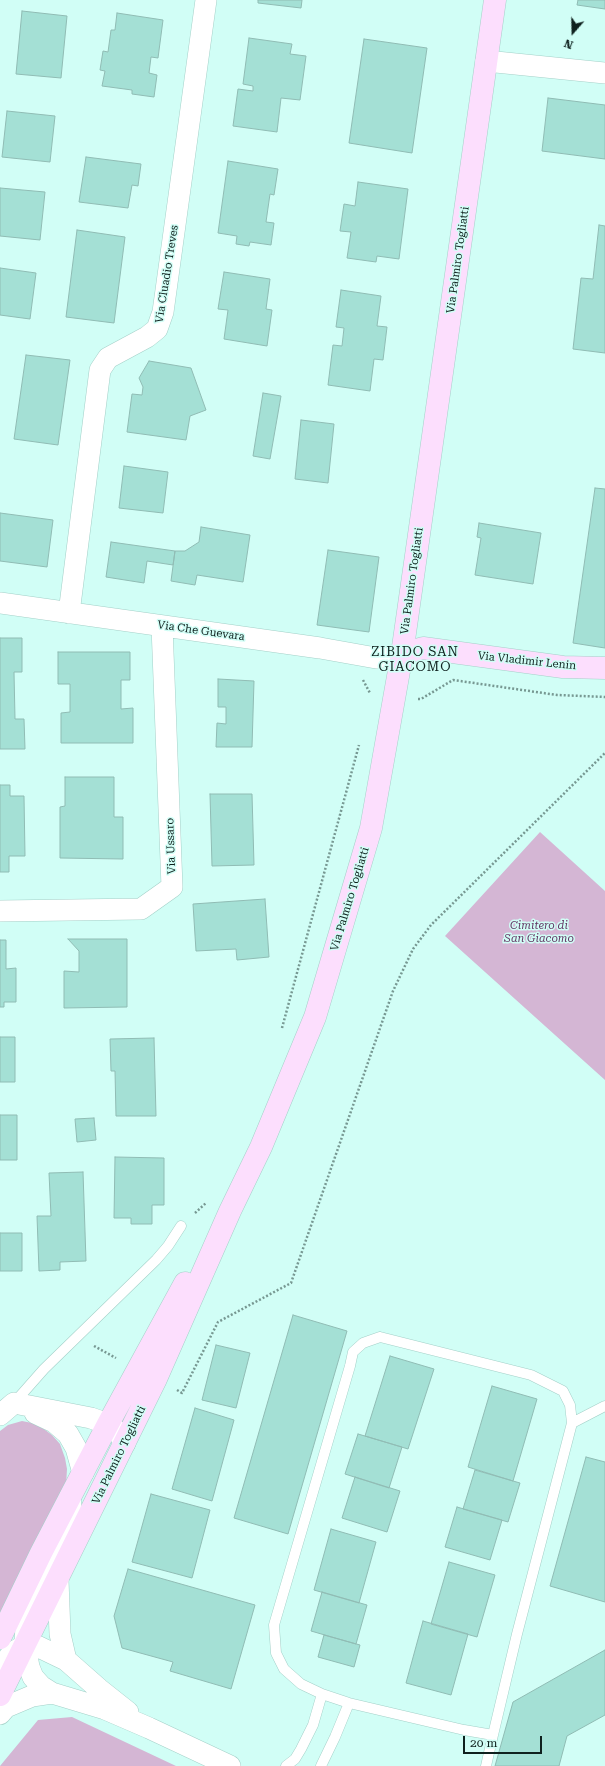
<!DOCTYPE html>
<style>
body{margin:0}
#map{position:relative;width:605px;height:1766px;overflow:hidden;background:#d1fef6;font-family:"Roboto Serif",serif}
canvas{display:block}
.north{position:absolute;left:553px;top:12px;width:40px;height:40px;-webkit-text-stroke:3px #d1fef6;paint-order:stroke;rotate:200deg;font-size:11px;font-weight:700;line-height:16px;text-align:center;color:#0f211e}
.north::after{content:'';display:block;margin:auto;width:14px;height:18px;background:#0f211e;clip-path:polygon(50% 0,100% 100%,50% 72%,0 100%)}
.scale{position:absolute;left:463px;top:1736px;width:79px;height:18px;box-sizing:border-box;border:2px solid #0f211e;border-top:0;padding-left:5px;font-size:12px;line-height:14px;white-space:nowrap;color:#0f211e;-webkit-text-stroke:3px #d1fef6;paint-order:stroke}
</style>
<div id="map">
<canvas width="605" height="1766"></canvas>
<div class="north">N</div>
<div class="scale">20 m</div>
</div>
<script>
const ctx = document.querySelector('canvas').getContext('2d');
ctx.lineJoin = 'round';
function fillPath(path, color) { ctx.fillStyle = color; ctx.fill(path, 'evenodd'); }
const poly = rows => new Path2D(rows.map(r => 'M' + r).join(''));
function strokePath(path, color, width, dash) { ctx.strokeStyle = color; ctx.lineWidth = width; ctx.lineCap = dash ? 'butt' : 'round'; ctx.setLineDash(dash || []); ctx.stroke(path); }
function write(font, color, halo, rows, align = 'center') {
  ctx.font = font + ' "Roboto Serif",serif'; ctx.lineWidth = 3; ctx.setLineDash([]); ctx.textBaseline = 'middle'; ctx.strokeStyle = halo; ctx.fillStyle = color; for (const [text, x, y, turn = 0] of rows) {
    ctx.save(); ctx.translate(x, y); ctx.rotate((+turn || 0) * Math.PI / 180); ctx.textAlign = isNaN(turn) ? turn : align; if (halo) ctx.strokeText(text, 0, 0); ctx.fillText(text, 0, 0); ctx.restore();
  }
}
fillPath(poly([
 [540,832,605,891,605,1080,445,936],
 [22,1421,37,1424,52,1435,60,1444,65,1458,67,1469,66,1486,0,1622,0,1431,8,1425],
 [72,1717,176,1766,0,1766,38,1720]
]), '#d4b6d4');
const building = poly([
 [258,0,302,0,301,8,258,3,258,0],
 [578,0,605,0,605,9,577,5,578,0],
 [22,11,67,16,61,78,16,74,22,11],
 [117,13,163,20,158,58,151,57,149,73,157,75,154,97,132,94,132,90,102,86,105,71,100,70,103,51,108,52,111,30,115,30,117,13],
 [249,38,292,44,290,54,306,56,300,100,281,98,277,132,233,126,238,89,253,91,253,86,243,84,249,38],
 [364,39,427,48,412,153,349,143,364,39],
 [548,98,605,105,605,159,542,151,548,98],
 [7,111,55,116,50,162,2,157,7,111],
 [86,157,141,164,138,186,132,185,128,208,79,202,86,157],
 [228,161,278,169,274,195,270,194,266,222,274,223,271,245,250,242,249,246,236,244,237,236,218,233,228,161],
 [358,182,408,189,399,259,377,256,376,262,347,258,351,232,340,231,344,204,355,206,358,182],
 [0,188,45,192,40,240,0,236,0,188],
 [599,225,605,226,605,353,573,349,581,278,593,279,599,225],
 [77,230,125,237,114,323,66,317,77,230],
 [0,268,36,273,30,319,0,315,0,268],
 [224,272,270,279,266,309,272,310,267,346,224,339,228,310,218,309,224,272],
 [341,290,381,296,377,326,387,327,383,360,374,359,370,391,328,385,333,345,342,346,344,328,336,327,341,290],
 [26,355,70,360,58,445,14,439,26,355],
 [149,361,191,368,206,410,190,416,186,440,127,432,132,394,142,395,143,387,139,378,149,361],
 [263,393,281,396,270,459,253,456,263,393],
 [301,420,334,424,328,483,295,479,301,420],
 [124,466,168,472,163,513,119,508,124,466],
 [595,488,605,489,605,648,573,643,595,488],
 [0,513,53,520,47,567,0,561,0,513],
 [479,523,541,533,533,584,475,575,481,538,477,537,479,523],
 [201,527,250,535,243,582,197,575,195,585,171,581,175,551,185,551,199,542,201,527],
 [111,542,175,551,173,565,147,561,144,583,106,577,111,542],
 [328,550,379,557,369,632,317,625,328,550],
 [0,638,22,638,22,672,14,672,15,719,24,719,25,749,0,749,0,638],
 [58,652,130,652,130,680,121,680,121,709,133,708,133,743,61,743,61,713,70,712,70,684,58,684,58,652],
 [218,679,254,681,252,747,216,747,217,723,226,724,226,707,218,707,218,679],
 [65,777,114,777,114,817,123,817,123,859,60,858,60,807,65,806,65,777],
 [0,785,10,785,10,796,24,796,25,856,9,856,9,872,0,872,0,785],
 [210,794,252,794,254,865,212,866,210,794],
 [265,899,269,957,237,960,236,949,196,951,193,904,265,899],
 [68,939,127,939,127,1007,64,1008,64,971,79,972,79,951,68,939],
 [0,940,6,940,6,969,16,968,16,1002,4,1002,4,1007,0,1007,0,940],
 [0,1037,15,1037,15,1082,0,1082,0,1037],
 [154,1038,156,1116,116,1116,115,1071,111,1071,110,1039,154,1038],
 [0,1115,17,1115,17,1160,0,1160,0,1115],
 [94,1118,96,1140,77,1142,75,1119,94,1118],
 [115,1157,164,1158,164,1205,152,1205,152,1224,131,1224,131,1218,114,1218,115,1157],
 [83,1172,86,1261,60,1262,60,1270,39,1271,37,1216,51,1216,49,1173,83,1172],
 [0,1233,22,1233,22,1271,0,1271,0,1233],
 [293,1315,347,1331,288,1534,234,1518,293,1315],
 [216,1345,250,1353,236,1408,202,1400,216,1345],
 [390,1356,434,1369,408,1449,365,1436,390,1356],
 [492,1386,537,1399,513,1481,468,1467,492,1386],
 [195,1408,234,1420,212,1501,172,1489,195,1408],
 [358,1434,402,1447,389,1488,345,1474,358,1434],
 [586,1457,605,1462,605,1602,550,1586,586,1457],
 [475,1470,520,1483,508,1522,463,1509,475,1470],
 [355,1477,400,1491,387,1532,342,1518,355,1477],
 [151,1494,210,1510,192,1578,132,1562,151,1494],
 [457,1507,502,1520,490,1560,445,1547,457,1507],
 [331,1529,376,1542,359,1603,314,1590,331,1529],
 [449,1562,495,1575,477,1637,431,1624,449,1562],
 [128,1569,255,1605,231,1689,170,1671,173,1662,122,1648,114,1616,128,1569],
 [322,1592,367,1605,356,1644,311,1631,322,1592],
 [423,1621,468,1634,451,1695,406,1683,423,1621],
 [324,1635,360,1645,354,1667,318,1657,324,1635],
 [605,1650,605,1715,567,1736,559,1766,495,1766,513,1702,605,1650]
]);
fillPath(building, '#a4e0d5');
strokePath(building, '#90bcb4', 1);
const lane = poly([
 [380,1337,531,1375,563,1391,570,1405,572,1423,517,1634,493,1735,464,1730,349,1703,322,1694,301,1684,284,1669,276,1653,274,1625,350,1366,353,1352,363,1343,380,1337],
 [14,1403,44,1369,156,1260,168,1246,181,1226],
 [572,1423,605,1406],
 [286,1766,295,1759,301,1749,313,1725,322,1694],
 [321,1766,335,1737,349,1703],
 [486,1766,493,1735]
]);
const street = poly([
 [486,61,605,73],
 [0,603,320,648,376,658,402,654],
 [69,613,100,370,108,358,147,337,157,329,163,312,206,0],
 [0,911,141,909,172,887,162,626],
 [35,1413,54,1422,68,1434,76,1448,83,1473],
 [0,1415,14,1403,91,1418,108,1424,118,1432,125,1443],
 [58,1580,60,1634,66,1660,99,1689,128,1712],
 [0,1669,12,1653,25,1645,39,1647,66,1660],
 [52,1693,41,1686,33,1677,29,1667,25,1645,26,1624,28,1610,37,1589,69,1528,72,1517,70,1497],
 [0,1714,6,1707,32,1696,52,1693,105,1709,149,1728,230,1766]
]);
const secondary = poly([
 [402,654,423,648,563,667,605,668],
 [0,1638,41,1553,108,1424,185,1283],
 [0,1695,155,1381,230,1211,261,1147,315,1017,371,828,402,654,495,0]
]);
strokePath(lane, '#a4d0c8', 11);
strokePath(street, '#a4d0c8', 22);
strokePath(secondary, '#a4d0c8', 23);
strokePath(poly([
 [363,680,370,693],
 [418,699,421,699,453,680,557,695,605,697],
 [282,1028,359,745],
 [195,1213,206,1203],
 [94,1346,116,1358],
 [177,1390,182,1393,218,1322,291,1283,393,991,413,949,431,925,605,753]
]), '#779892', 2.5, [2, 2]);
strokePath(lane, '#fff', 10);
strokePath(street, '#fff', 21);
strokePath(secondary, '#fcdefd', 22);
write('11px', '#0f211e', '#d1fef6', [
 ["Via Palmiro Togliatti",458,260,-82],
 ["Via Cluadio Treves",167,274,-81],
 ["Via Palmiro Togliatti",412,581,-82],
 ["Via Che Guevara",201,631,8],
 ["Via Vladimir Lenin",527,661,6],
 ["Via Ussaro",171,846,-92],
 ["Via Palmiro Togliatti",350,899,-73],
 ["Via Palmiro Togliatti",119,1455,-64]
]);
write('italic 11px', '#643765', '#d1fef6', [
 ["Cimitero di",539,926],
 ["San Giacomo",539,939]
]);
ctx.letterSpacing = '1px';
write('13px', '#0f211e', '#d1fef6', [
 ["ZIBIDO SAN",415,652],
 ["GIACOMO",415,667]
]);
ctx.letterSpacing = '0px';
</script>
